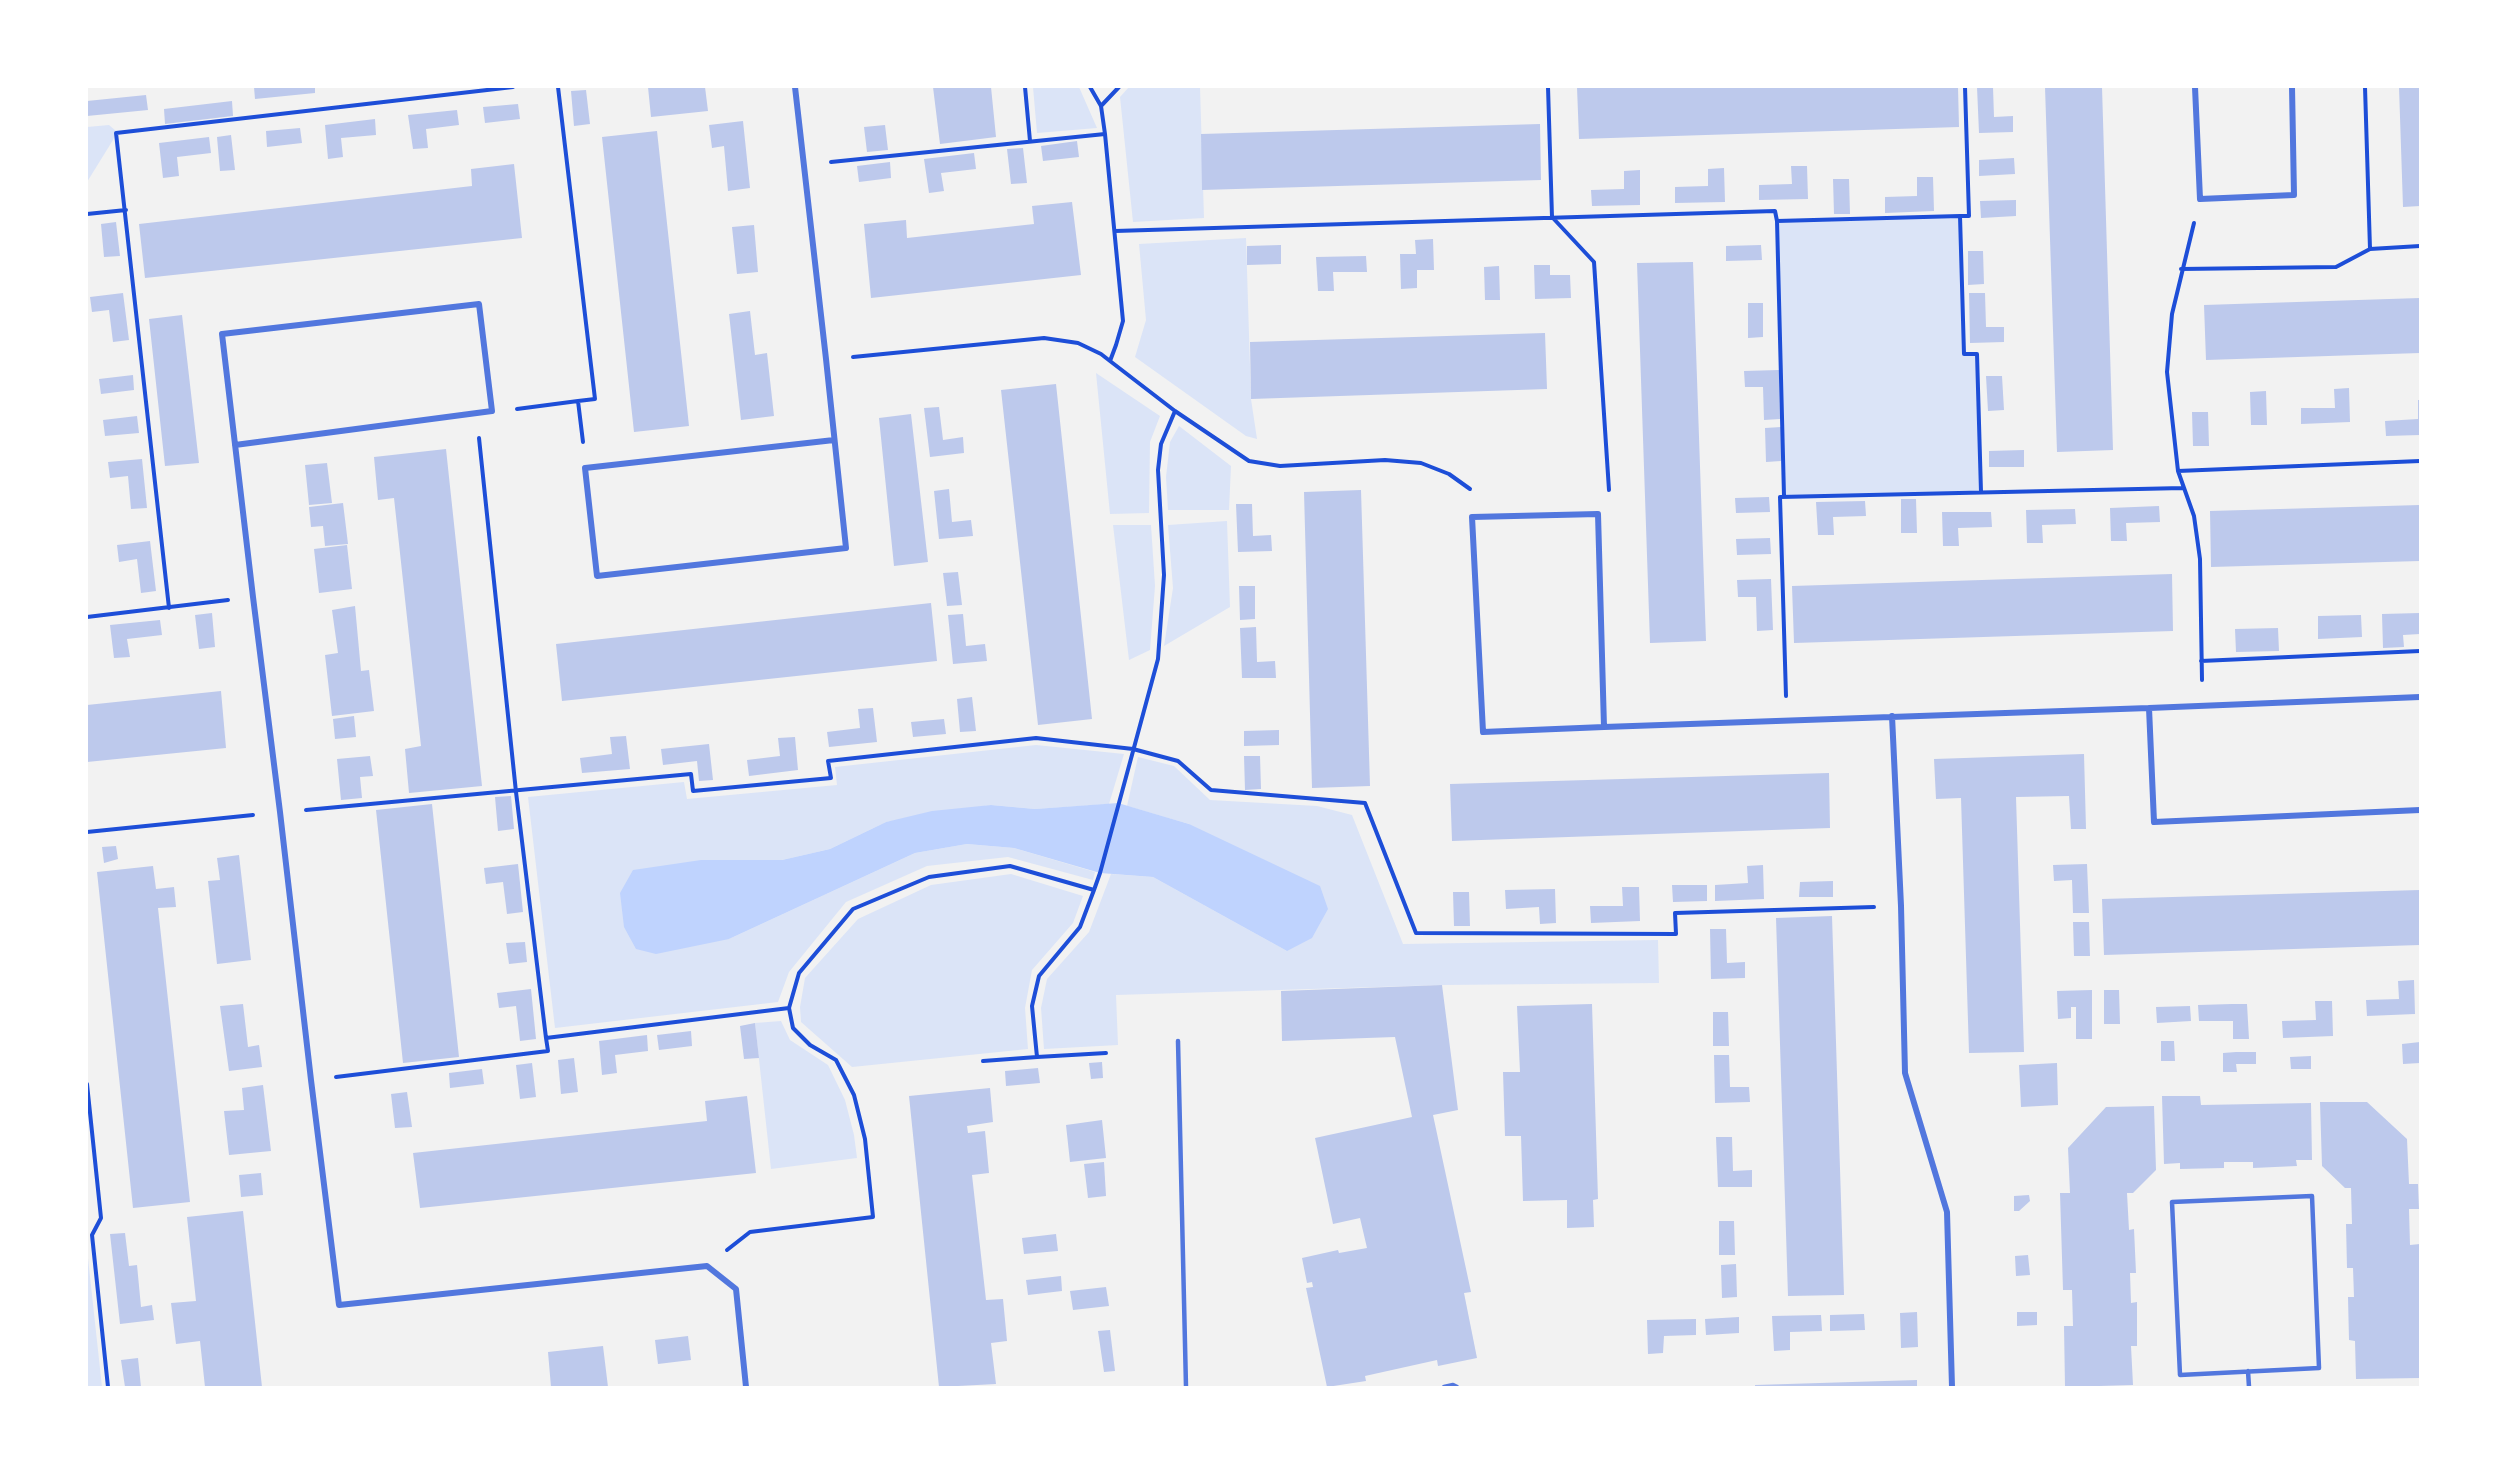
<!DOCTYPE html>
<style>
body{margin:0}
#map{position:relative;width:2507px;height:1474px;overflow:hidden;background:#f2f2f2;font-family:"Sofia Sans Condensed",sans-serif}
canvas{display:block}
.frame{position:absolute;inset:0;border:88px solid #fff;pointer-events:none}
</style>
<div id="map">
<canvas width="2507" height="1474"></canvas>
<div class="frame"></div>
</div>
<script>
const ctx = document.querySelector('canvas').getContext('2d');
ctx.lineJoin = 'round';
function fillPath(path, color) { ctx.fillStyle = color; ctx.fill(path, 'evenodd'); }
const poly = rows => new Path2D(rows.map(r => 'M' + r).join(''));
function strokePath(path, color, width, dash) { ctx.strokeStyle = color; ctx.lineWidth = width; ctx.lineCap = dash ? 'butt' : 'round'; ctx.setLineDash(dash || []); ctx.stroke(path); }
fillPath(poly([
 [1033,87,1079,87,1097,128,1037,133],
 [1129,87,1200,87,1204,218,1133,222,1120,97],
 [109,125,116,131,113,140,87,182,87,127],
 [1960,216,1964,354,1977,354,1981,492,1784,496,1777,221],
 [1246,238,1251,399,1257,439,1246,436,1135,357,1146,320,1139,244],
 [1096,373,1160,416,1150,442,1149,513,1110,514],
 [1179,426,1231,466,1229,510,1168,510,1166,477,1170,442],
 [1227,521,1230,607,1164,646,1173,588,1168,525],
 [1113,525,1151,525,1155,586,1150,650,1129,660],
 [1036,745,1124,754,1109,804,1035,809,991,805,886,822,830,849,782,860,701,860,729,939,915,853,967,844,1014,848,1095,872,1093,880,1008,857,927,866,846,902,789,972,778,1002,555,1028,528,797,684,782,687,799,837,785,835,767],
 [1138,757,1174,766,1210,800,1317,806,1352,815,1403,944,1658,940,1659,983,1442,985,1116,995,1118,1045,1044,1049,1041,1008,1047,979,1089,932,1111,874,1153,877,1287,951,1189,824,1127,806],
 [1011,874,1083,896,1073,923,1032,970,1025,1008,1028,1049,852,1067,801,1022,800,1007,805,978,858,919,931,885],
 [781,1021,790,1040,828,1065,845,1100,854,1135,857,1158,771,1169,755,1023],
 [87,1249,102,1387,87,1387]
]), '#dbe4f7');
fillPath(poly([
 [1118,803,1189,824,1320,886,1328,909,1312,938,1287,951,1153,877,1100,873,1014,848,967,844,915,853,729,939,656,954,636,949,624,927,620,893,633,870,701,860,782,860,830,849,886,822,932,811,991,805,1035,809]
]), '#bfd3fe');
fillPath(poly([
 [254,87,315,87,315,93,255,99],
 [648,87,705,87,708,111,651,117],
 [933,87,991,87,996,137,940,144],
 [1577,87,1958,87,1959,127,1579,139],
 [1977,87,1993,87,1994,117,2013,116,2013,132,1979,133],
 [2045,87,2102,87,2113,450,2057,452],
 [2399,87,2420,87,2420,206,2403,207],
 [586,90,590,124,574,126,571,91],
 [146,95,148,110,87,116,87,101],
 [232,101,233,116,165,124,164,109],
 [518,104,520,119,485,123,483,107],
 [457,110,459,125,426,129,428,148,413,149,408,115],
 [375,119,376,135,341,138,343,157,328,159,325,125],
 [743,121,750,188,728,191,724,146,712,148,709,125],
 [1540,124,1541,180,1202,190,1201,134],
 [885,125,888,150,867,152,864,127],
 [300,128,302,143,267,147,266,131],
 [657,131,689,426,634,432,602,137],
 [231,135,235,170,220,171,217,137],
 [209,137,211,153,177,157,179,176,163,178,159,143],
 [1077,141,1079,157,1043,161,1041,146],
 [1023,148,1027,183,1011,184,1007,149],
 [974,153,976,169,941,173,944,191,929,193,924,159],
 [2014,158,2015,174,1979,176,1979,160],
 [890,162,891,178,859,182,857,166],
 [514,164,522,238,145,278,139,224,472,186,471,169],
 [1791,166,1807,166,1808,199,1759,200,1759,185,1792,184],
 [1724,168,1725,202,1675,203,1675,187,1708,186,1708,169],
 [1640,170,1640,205,1592,206,1591,190,1624,189,1624,171],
 [1917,177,1933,177,1934,211,1885,213,1885,197,1917,196],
 [1833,179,1849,179,1850,214,1834,214],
 [2016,200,2016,216,1981,218,1980,201],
 [1072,202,1081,275,871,298,864,224,906,220,907,238,1034,224,1032,206],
 [116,222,120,256,104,257,101,224],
 [754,225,758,272,737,274,732,227],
 [1433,239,1434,270,1417,270,1417,288,1401,289,1400,254,1416,254,1415,240],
 [1281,245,1281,264,1247,265,1247,246],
 [1761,245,1762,260,1726,261,1726,246],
 [1968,251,1983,251,1984,284,1968,285],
 [1366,256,1367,272,1333,272,1334,291,1318,291,1316,257],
 [1693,262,1706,641,1650,643,1637,263],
 [1534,265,1550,265,1550,275,1570,275,1571,298,1535,299],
 [1499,266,1500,300,1485,300,1484,267],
 [123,293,129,340,113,342,109,310,92,312,90,297],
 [1969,293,1985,293,1986,327,2004,327,2004,342,1970,343],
 [2420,298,2420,353,2206,360,2204,305],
 [1748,303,1763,303,1763,337,1748,338],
 [750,311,755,355,767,353,774,416,741,420,729,314],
 [182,315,199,463,165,466,149,319],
 [1545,333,1547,389,1251,399,1250,342],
 [1779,370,1780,419,1764,420,1763,387,1745,387,1744,371],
 [133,375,134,390,101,394,99,379],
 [1986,376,2002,376,2004,410,1988,411],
 [1056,384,1092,719,1038,725,1001,390],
 [2349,388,2350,422,2301,424,2301,408,2335,408,2334,389],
 [2266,391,2267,425,2251,425,2250,392],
 [2418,400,2420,400,2420,435,2386,436,2385,421,2418,419],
 [939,407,943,440,963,437,964,453,930,457,924,408],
 [2192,412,2208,412,2209,446,2193,446],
 [911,414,928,562,894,566,879,418],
 [137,416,139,433,105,436,103,420],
 [1781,427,1781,461,1766,462,1765,428],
 [446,449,482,786,409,793,405,749,421,746,394,498,378,500,374,457],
 [2024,450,2024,467,1989,467,1989,451],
 [142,459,147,508,131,509,128,476,110,478,108,462],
 [327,463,332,503,309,505,305,465],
 [949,489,952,522,971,520,973,536,939,539,934,491],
 [1361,490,1370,786,1312,788,1304,492],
 [1769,497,1770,512,1736,513,1735,498],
 [1901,499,1916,499,1917,533,1901,533],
 [1865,501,1866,516,1833,517,1834,535,1818,535,1816,502],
 [343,503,348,544,325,546,323,526,311,527,309,507],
 [1236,504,1252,504,1253,536,1271,535,1272,551,1238,552],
 [2420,505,2420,561,2211,567,2210,511],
 [2159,506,2160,522,2126,523,2127,541,2111,541,2110,508],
 [2075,509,2076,524,2042,525,2043,543,2027,543,2026,510],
 [1942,512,1991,512,1992,527,1958,528,1959,546,1943,546],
 [1770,538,1771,554,1737,555,1736,539],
 [150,541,156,591,141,593,137,559,119,562,117,545],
 [347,545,352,589,319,593,314,549],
 [958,572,962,605,947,606,943,573],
 [2172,574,2173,631,1794,643,1792,586],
 [1771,579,1773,630,1757,631,1756,597,1738,597,1737,580],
 [1239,586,1255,586,1255,619,1240,620],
 [931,603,937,661,562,701,556,644],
 [355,606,361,671,369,670,374,711,332,716,325,655,338,653,332,610],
 [212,613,215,647,199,649,195,615],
 [2420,613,2420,634,2403,635,2404,647,2383,648,2382,614],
 [963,614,966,646,985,644,987,661,953,664,948,615],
 [2361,615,2362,637,2318,639,2318,616],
 [160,620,162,635,127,639,130,657,114,658,110,625],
 [1256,627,1257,662,1275,661,1276,678,1242,678,1240,628],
 [2278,628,2279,651,2236,652,2235,629],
 [221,691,226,748,87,762,87,705],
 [972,697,976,731,960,732,957,699],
 [873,708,877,742,829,747,827,732,860,728,858,709],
 [354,716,356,737,335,739,333,719],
 [944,719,946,734,913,737,911,722],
 [1279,730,1279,745,1244,746,1244,731],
 [626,736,630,769,582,773,580,758,612,754,610,737],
 [795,737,798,770,749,776,747,760,780,756,778,738],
 [709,744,713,780,699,781,697,761,663,765,661,749],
 [2084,754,2086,829,2071,829,2069,796,2016,797,2024,1052,1969,1053,1961,798,1936,799,1934,759],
 [370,756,373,776,360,777,362,798,341,800,337,759],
 [1244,756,1260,756,1261,789,1245,790],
 [1829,773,1830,828,1452,841,1450,784],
 [511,796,514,829,498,831,495,797],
 [432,804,459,1057,403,1063,376,810],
 [116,846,118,859,104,863,102,847],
 [239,855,251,960,217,964,208,881,220,880,217,858],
 [518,864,523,912,507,914,503,882,486,884,484,868],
 [2087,864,2089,913,2073,913,2072,880,2054,881,2053,865],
 [1763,865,1764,899,1715,901,1715,885,1748,883,1747,866],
 [153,866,156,889,174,887,176,907,158,908,190,1202,133,1208,97,872],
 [1833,881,1833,897,1799,897,1800,882],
 [1672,885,1707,885,1707,901,1673,902],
 [1622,887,1639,887,1640,921,1591,923,1590,906,1623,906],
 [1555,889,1556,923,1540,924,1539,907,1506,909,1505,890],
 [2420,890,2420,945,2104,955,2102,899],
 [1453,892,1469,892,1470,926,1454,926],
 [1832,916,1844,1295,1788,1296,1776,918],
 [2073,922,2089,922,2090,956,2074,956],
 [1710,929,1726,929,1727,963,1745,962,1745,978,1711,979],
 [525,942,527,962,509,964,506,943],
 [2414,980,2415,1014,2367,1016,2366,1000,2399,999,2398,981],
 [1442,985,1458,1110,1433,1115,1471,1292,1464,1293,1477,1358,1438,1366,1437,1360,1365,1376,1366,1381,1327,1387,1306,1288,1313,1287,1312,1282,1307,1283,1302,1258,1338,1250,1339,1253,1367,1248,1360,1218,1333,1224,1315,1138,1412,1117,1395,1037,1282,1041,1281,991],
 [531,989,536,1039,520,1041,516,1006,499,1008,497,993],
 [2092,990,2092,1039,2076,1039,2076,1007,2071,1007,2071,1018,2058,1019,2057,991],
 [2104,990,2119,990,2120,1024,2104,1024],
 [2315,1001,2332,1001,2333,1036,2283,1038,2282,1021,2316,1020],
 [243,1004,248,1047,259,1045,262,1067,229,1071,220,1006],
 [1592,1004,1598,1199,1593,1200,1594,1227,1567,1228,1567,1200,1523,1201,1521,1136,1505,1136,1503,1072,1520,1072,1517,1006],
 [2232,1004,2247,1004,2249,1039,2233,1039,2233,1021,2199,1021,2198,1005],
 [2190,1006,2191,1021,2157,1023,2156,1007],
 [1713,1012,1728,1012,1729,1046,1713,1046],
 [755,1023,759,1058,744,1059,740,1026],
 [691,1031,692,1046,659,1050,657,1035],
 [647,1035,648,1051,615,1055,617,1073,602,1075,599,1041],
 [2161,1041,2174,1041,2175,1061,2161,1061],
 [2420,1042,2420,1063,2403,1064,2402,1044],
 [2236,1052,2256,1052,2256,1064,2236,1064,2237,1072,2223,1072,2223,1053],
 [1714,1055,1729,1055,1730,1087,1749,1087,1750,1102,1715,1103],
 [2311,1056,2311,1069,2291,1069,2290,1057],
 [574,1058,578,1092,561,1094,558,1060],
 [1102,1062,1103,1078,1091,1079,1089,1063],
 [532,1063,536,1097,520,1099,516,1065],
 [2057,1063,2058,1105,2021,1107,2019,1065],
 [1038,1068,1040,1083,1006,1086,1005,1071],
 [482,1069,484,1084,450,1088,449,1073],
 [263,1085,271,1151,229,1155,224,1111,244,1110,242,1088],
 [990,1088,993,1122,967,1126,968,1133,985,1131,989,1173,972,1175,986,1300,1003,1299,1007,1341,991,1343,996,1384,939,1387,909,1096],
 [407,1092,412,1127,395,1128,391,1094],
 [747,1096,756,1173,420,1208,413,1153,707,1121,705,1101],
 [2162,1096,2200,1096,2201,1105,2311,1103,2312,1160,2296,1160,2297,1166,2253,1168,2253,1162,2224,1162,2224,1168,2180,1169,2180,1163,2164,1164],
 [2320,1102,2367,1102,2407,1139,2409,1184,2418,1184,2419,1209,2409,1209,2410,1245,2420,1244,2420,1378,2356,1379,2355,1341,2349,1340,2348,1297,2354,1297,2353,1268,2347,1268,2346,1224,2352,1224,2351,1188,2345,1188,2322,1166],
 [2154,1106,2156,1170,2133,1193,2127,1193,2129,1230,2134,1229,2136,1273,2130,1273,2131,1303,2137,1302,2137,1346,2131,1346,2133,1385,2065,1387,2064,1326,2073,1326,2072,1290,2063,1290,2060,1193,2070,1193,2068,1148,2106,1107],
 [1102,1120,1106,1158,1070,1162,1066,1125],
 [1716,1137,1732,1137,1733,1171,1752,1170,1752,1187,1718,1187],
 [1104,1162,1106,1196,1088,1198,1084,1164],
 [261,1173,263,1195,241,1197,239,1175],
 [2029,1195,2030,1201,2019,1211,2014,1211,2014,1196],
 [243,1211,262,1387,205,1387,200,1341,176,1344,171,1303,196,1301,187,1217],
 [1719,1221,1734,1221,1735,1255,1719,1255],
 [125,1233,129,1266,137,1265,141,1307,152,1305,154,1320,120,1324,110,1234],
 [1056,1234,1058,1251,1024,1254,1022,1238],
 [2028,1255,2030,1275,2016,1276,2015,1256],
 [1736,1264,1737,1297,1722,1298,1721,1265],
 [1061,1276,1062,1291,1028,1295,1026,1280],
 [1106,1287,1109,1306,1073,1310,1070,1291],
 [1917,1312,1918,1347,1901,1348,1900,1313],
 [2017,1312,2037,1312,2037,1325,2017,1326],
 [1864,1314,1865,1330,1830,1331,1830,1315],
 [1821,1315,1822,1331,1790,1332,1790,1350,1774,1351,1772,1316],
 [1739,1317,1739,1333,1706,1335,1705,1319],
 [1696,1319,1696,1335,1664,1336,1663,1353,1648,1354,1647,1320],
 [1110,1330,1115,1371,1104,1372,1098,1331],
 [688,1336,691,1360,658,1364,655,1340],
 [603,1346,608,1387,551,1387,548,1352],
 [138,1358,141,1387,125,1387,121,1360],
 [1917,1380,1917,1387,1755,1387,1755,1385]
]), '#bdc9ec');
strokePath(poly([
 [558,87,595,399,578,401],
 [1025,87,1030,141],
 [1090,87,1101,106,1105,134,1123,321,1116,345,1110,361,1175,411,1249,461,1280,466,1385,460,1421,463,1449,474,1470,489],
 [1548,87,1552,217,1594,262,1609,490],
 [2365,87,2370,249],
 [1101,106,1119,87],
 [831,162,1105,134],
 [87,214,126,210],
 [1960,216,1969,216,1965,87],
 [1777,221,1784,496],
 [2194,223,2172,314,2167,372,2178,471,2194,516,2200,559,2202,680],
 [1115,231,1775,211,1777,221,1960,216,1964,354,1977,354,1981,492],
 [2181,269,2336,267,2370,249,2420,246],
 [853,357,1044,338,1078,343,1101,354,1110,361],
 [517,409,578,401,583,442],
 [479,438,516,792,546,1038,789,1008],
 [2178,471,2420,461],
 [169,608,116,133,513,87],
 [87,617,228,600],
 [2201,661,2420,651],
 [1786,696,1780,497,2183,488],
 [306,810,691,774,693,791,831,778,828,761,1036,738,1133,749,1178,761,1211,790,1365,803,1416,933,1676,934,1675,913,1874,907],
 [87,832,253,815],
 [1094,890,1080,927,1039,976,1032,1006,1037,1057,1106,1053],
 [983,1061,1037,1057],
 [336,1077,548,1051,546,1038],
 [87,1084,101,1218,92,1235,108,1387],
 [727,1250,750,1232,873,1217,865,1139,854,1095,836,1060,810,1045,793,1028,789,1008,799,973,853,909,929,877,1010,866,1094,890,1100,873,1158,659,1164,575,1158,470,1161,444,1175,411]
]), '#1d4ed8', 4);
strokePath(poly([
 [1178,1041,1186,1387],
 [2312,1196,2319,1368,2180,1375,2172,1202,2312,1196],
 [2248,1371,2249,1387],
 [1444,1387,1453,1385,1457,1387]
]), '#5277de', 4.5);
strokePath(poly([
 [795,87,826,359,846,548,597,576,585,468,834,440],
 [2195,87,2200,199,2294,195,2292,87],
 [235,445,492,411,479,304,222,334,253,597,280,812,311,1080,339,1305,707,1266,736,1289,746,1387],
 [2420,697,2149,708,2154,822,2420,810],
 [1892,716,1901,906,1905,1073,1947,1212,1952,1387],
 [1604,727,1483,732,1472,517,1598,514,1604,727,2149,708]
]), '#5277de', 6);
</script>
